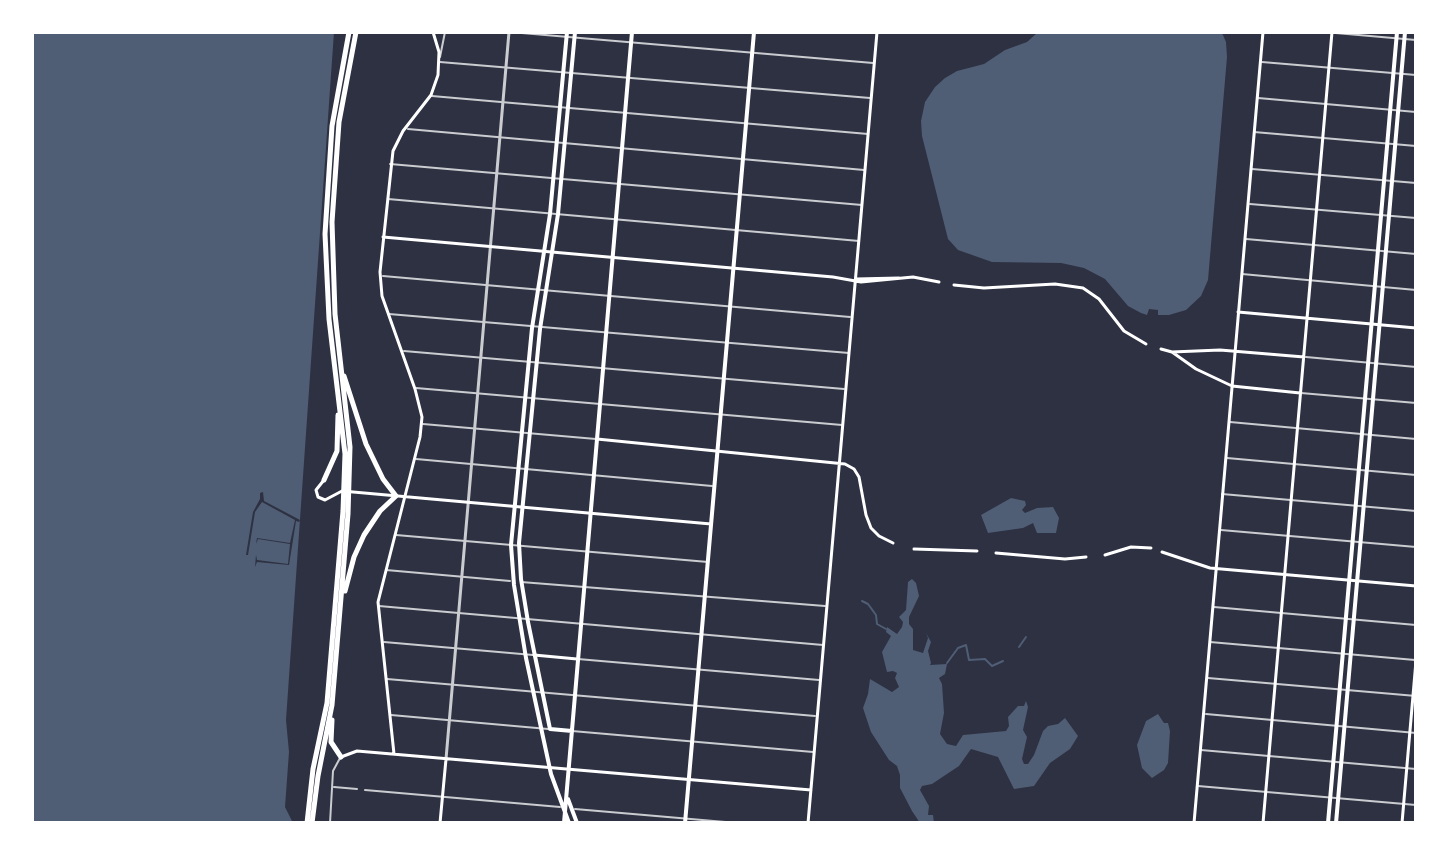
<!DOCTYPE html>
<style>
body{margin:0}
#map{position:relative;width:1448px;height:855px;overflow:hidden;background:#2d3142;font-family:"Asap Condensed",sans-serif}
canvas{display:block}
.frame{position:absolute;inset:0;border:34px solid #fff;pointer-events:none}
</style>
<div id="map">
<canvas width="1448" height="855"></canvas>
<div class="frame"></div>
</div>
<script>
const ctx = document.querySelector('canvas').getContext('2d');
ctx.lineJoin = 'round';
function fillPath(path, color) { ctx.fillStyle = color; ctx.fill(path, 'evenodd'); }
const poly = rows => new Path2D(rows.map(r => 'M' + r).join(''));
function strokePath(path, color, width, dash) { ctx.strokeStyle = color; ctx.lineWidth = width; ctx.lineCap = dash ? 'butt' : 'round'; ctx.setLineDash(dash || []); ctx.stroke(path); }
fillPath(poly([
 [32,32,334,32,286,720,289,752,285,807,293,823,32,823],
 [1038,32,1221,32,1223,35,1226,42,1227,57,1208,280,1201,296,1186,310,1169,315,1158,315,1158,310,1149,309,1147,315,1141,313,1128,306,1105,279,1084,268,1061,263,992,262,958,250,948,239,922,136,921,121,925,102,935,87,945,78,957,71,984,64,1005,50,1027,42],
 [1011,498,1025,501,1026,505,1022,510,1025,513,1037,508,1053,507,1059,518,1056,533,1037,533,1033,523,1023,528,988,533,981,515],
 [912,579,916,583,919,596,909,617,909,624,913,629,913,650,923,653,928,638,926,633,931,642,928,651,931,663,930,665,947,664,945,674,939,678,942,684,944,713,940,734,947,744,956,746,963,735,1006,731,1009,726,1008,717,1018,706,1024,706,1026,701,1028,707,1023,730,1027,737,1022,759,1024,764,1028,764,1034,755,1043,731,1048,726,1058,724,1065,718,1078,736,1070,749,1050,763,1034,786,1014,789,998,757,971,749,959,766,932,784,922,786,920,790,929,806,928,815,933,815,934,823,920,823,912,811,900,788,900,775,897,766,889,760,871,732,863,708,868,694,870,679,892,692,899,687,895,678,897,673,893,671,887,672,882,652,891,636,886,632,887,627,897,634,902,627,903,622,899,617,906,610,908,582],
 [1158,714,1164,723,1168,723,1170,731,1168,763,1164,770,1152,778,1142,768,1137,745,1146,721]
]), '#4f5d75');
fillPath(poly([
 [263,492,264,501,300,520,299,522,296,521,289,565,257,562,255,567,256,555,257,560,288,564,290,544,258,539,256,544,257,538,290,543,295,520,262,502,255,512,248,555,246,555,253,512,260,499,260,493]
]), '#2d3142');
strokePath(poly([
 [862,601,868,604,876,615,877,624,886,629],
 [1019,647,1026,637],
 [947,663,958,648,966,645,969,660,985,659,992,666,1003,661]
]), '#4f5d75', 2);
strokePath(poly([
 [510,32,873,63],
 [1324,32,1416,40],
 [440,57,445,32],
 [440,62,870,98],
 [1262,62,1416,75],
 [432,96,868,134],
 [1258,98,1416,112],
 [408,129,864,170],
 [1254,132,1416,146],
 [390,164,862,205],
 [1252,169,1416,183],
 [388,199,859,241],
 [1250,204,1416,218],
 [1246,239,1416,254],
 [1242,274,1416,290],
 [383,276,850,317],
 [389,314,849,353],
 [404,351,844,389],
 [1306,357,1416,367],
 [416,388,842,425],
 [1301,393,1416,403],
 [1230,422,1416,439],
 [423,424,596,439],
 [1227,458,1416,475],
 [416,459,712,486],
 [1222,494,1416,511],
 [1221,530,1416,547],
 [396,535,708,562],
 [386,570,510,581],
 [521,582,825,606],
 [379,606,823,645],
 [1214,607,1416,625],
 [384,642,533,655],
 [1210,642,1415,660],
 [578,659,819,680],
 [1208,678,1416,696],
 [387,679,815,716],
 [1206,714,1416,733],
 [391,715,548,729],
 [572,731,813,752],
 [1201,750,1416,769],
 [1198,786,1416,805],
 [334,787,357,789],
 [365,790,560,807],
 [575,809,737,823],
 [330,823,333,771,340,758]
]), '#caccd0', 2);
strokePath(poly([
 [446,759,509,32]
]), '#caccd0', 3);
strokePath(poly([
 [383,237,833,277,861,282,913,277,939,282],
 [856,279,899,278],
 [954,285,984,288,1055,284,1083,288,1099,299,1124,331,1146,344],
 [1238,312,1416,328],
 [1161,349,1172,352,1220,350,1304,357],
 [1172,352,1196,369,1232,386,1300,393],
 [597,439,845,464,854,469,859,477,866,515,871,528,879,536,893,543],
 [324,480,316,490,318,497,325,500,342,491,711,524],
 [914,549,977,551],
 [1162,552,1210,568,1416,586],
 [996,553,1065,559,1086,557],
 [1105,555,1131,547,1151,548],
 [534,655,577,659],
 [394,754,378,602,420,437,422,417,415,389,382,296,380,272,393,151,403,131,431,95,438,75,439,52,433,32],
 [341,757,357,751,811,790],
 [440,823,446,759],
 [808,823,877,32],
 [1194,823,1263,32],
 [1263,823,1332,32],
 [1402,823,1416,661]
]), '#fff', 3);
strokePath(poly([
 [567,32,550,214,532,328,511,545,514,585,526,658,551,774,569,823],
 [572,731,550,729,528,622,521,579,519,543,540,329,558,214,575,32],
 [568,799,577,823],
 [564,823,632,32],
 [685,823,754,32],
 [1328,823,1397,32],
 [1336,823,1405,32]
]), '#fff', 4);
strokePath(poly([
 [344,376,366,444,383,479,396,496,380,511,364,535,354,557,345,591],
 [324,480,337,451,338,415],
 [332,720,331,742,341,757],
 [307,823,313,769,327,703,343,511,345,454,329,319,325,234,332,126,349,32],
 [312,823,318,776,332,705,348,514,350,447,335,314,332,222,339,122,356,32]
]), '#fff', 5);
</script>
